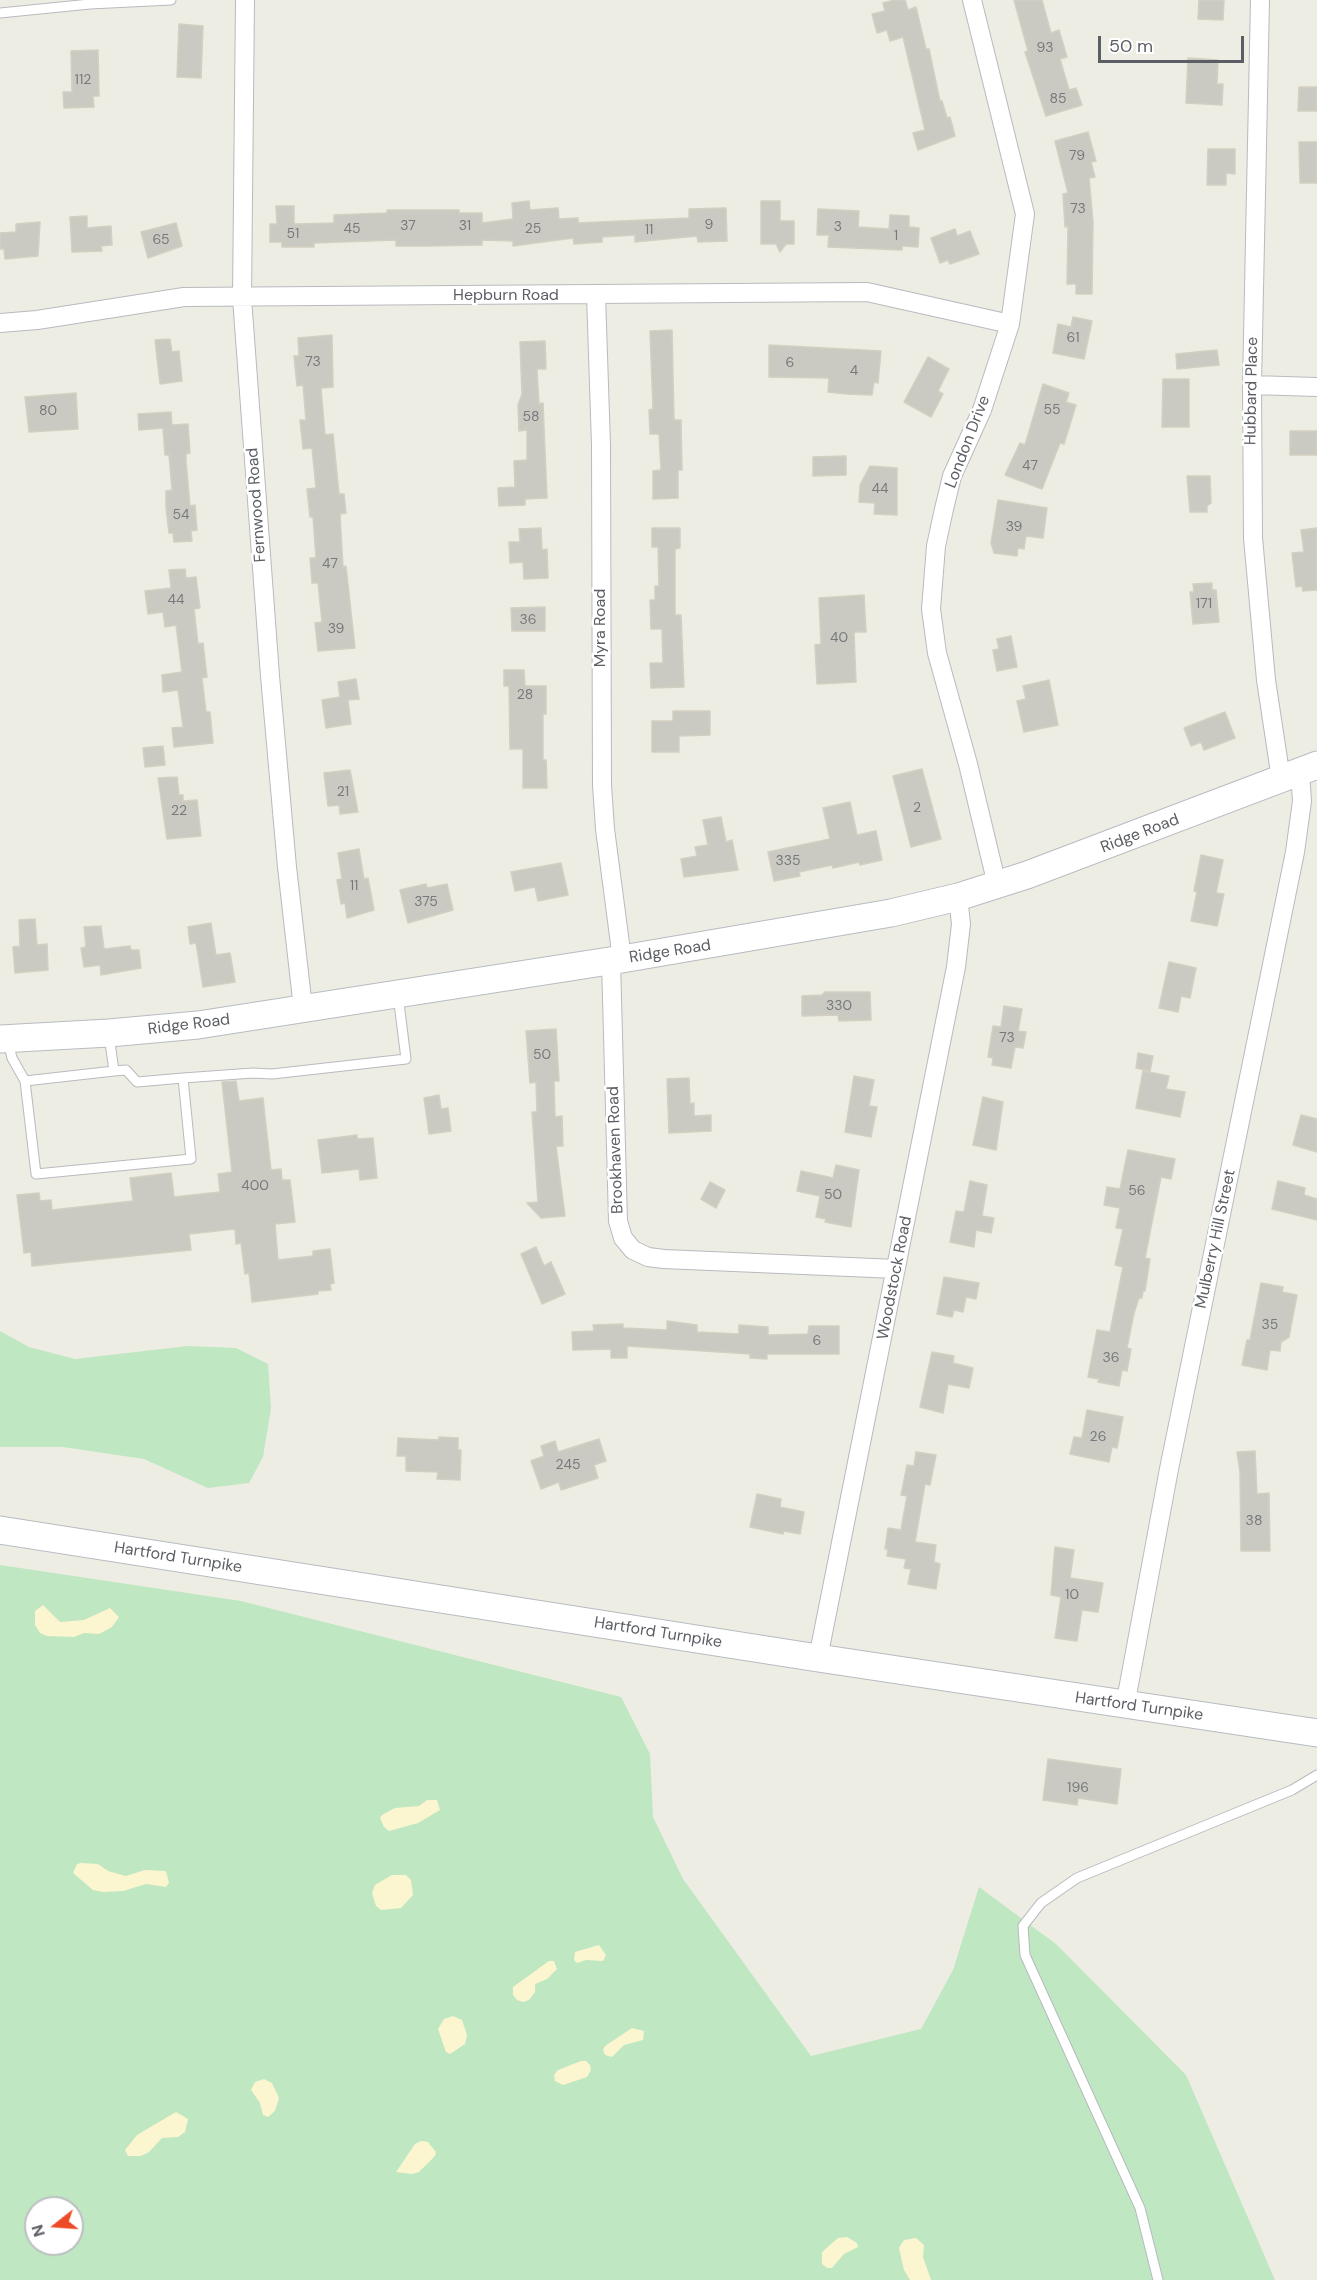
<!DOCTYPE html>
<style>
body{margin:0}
#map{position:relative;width:1317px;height:2280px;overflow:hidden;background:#eeede3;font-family:"DM Sans",sans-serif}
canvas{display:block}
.north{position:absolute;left:24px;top:2196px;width:60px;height:60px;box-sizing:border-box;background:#fff;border:2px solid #bdbfc1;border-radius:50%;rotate:253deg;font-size:16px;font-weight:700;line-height:24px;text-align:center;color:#5b5e64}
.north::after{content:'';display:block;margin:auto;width:21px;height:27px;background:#ef4a27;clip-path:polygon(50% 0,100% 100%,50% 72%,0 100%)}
.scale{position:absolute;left:1098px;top:36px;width:146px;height:27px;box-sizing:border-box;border:3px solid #5b5e64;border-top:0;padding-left:8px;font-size:18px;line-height:21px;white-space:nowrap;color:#5b5e64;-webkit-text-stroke:4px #fff;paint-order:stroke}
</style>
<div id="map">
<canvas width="1317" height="2280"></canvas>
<div class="north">N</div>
<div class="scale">50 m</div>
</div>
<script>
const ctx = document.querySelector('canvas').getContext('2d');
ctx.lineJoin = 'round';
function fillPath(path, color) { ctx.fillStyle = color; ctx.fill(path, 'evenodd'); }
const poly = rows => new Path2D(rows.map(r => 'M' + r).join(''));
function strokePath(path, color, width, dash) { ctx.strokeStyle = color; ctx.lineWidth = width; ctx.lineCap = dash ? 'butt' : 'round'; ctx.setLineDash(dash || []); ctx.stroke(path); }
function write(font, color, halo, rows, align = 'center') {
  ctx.font = font + ' "DM Sans",sans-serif'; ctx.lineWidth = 5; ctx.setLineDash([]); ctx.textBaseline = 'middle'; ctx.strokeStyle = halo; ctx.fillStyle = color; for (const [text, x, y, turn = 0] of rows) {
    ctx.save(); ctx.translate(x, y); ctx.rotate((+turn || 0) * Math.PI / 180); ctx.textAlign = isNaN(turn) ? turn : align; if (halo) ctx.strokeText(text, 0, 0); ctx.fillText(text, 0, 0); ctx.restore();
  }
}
fillPath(poly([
 [0,1331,29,1347,75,1359,188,1346,236,1348,268,1364,271,1408,263,1457,249,1483,208,1488,144,1459,63,1447,0,1447],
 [0,1565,241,1601,621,1697,650,1754,653,1817,683,1879,811,2056,921,2029,953,1970,979,1887,1056,1944,1186,2075,1275,2280,0,2280],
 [36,2208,72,2208,72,2244,36,2244]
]), '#bee7c2');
fillPath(poly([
 [43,1605,60,1622,84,1620,110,1608,119,1617,112,1627,99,1634,84,1633,74,1637,47,1636,40,1633,35,1625,35,1611],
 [427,1800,437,1800,440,1810,418,1823,389,1831,384,1827,380,1818,382,1815,395,1808,419,1806],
 [81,1863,98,1864,108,1871,126,1876,145,1870,166,1871,169,1883,166,1887,146,1884,123,1891,103,1892,93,1890,73,1873,77,1864],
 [392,1875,406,1875,411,1880,413,1895,401,1908,381,1910,376,1906,372,1893,375,1885],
 [599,1945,606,1955,603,1961,586,1960,577,1963,574,1960,575,1952],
 [549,1961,554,1961,557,1969,547,1979,535,1984,535,1992,529,2000,523,2002,517,2000,513,1995,513,1987],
 [453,2016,462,2020,467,2035,465,2044,450,2054,446,2052,438,2029,444,2019],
 [632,2028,644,2031,643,2040,624,2045,612,2057,605,2055,603,2050,605,2046],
 [581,2061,586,2061,590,2065,591,2070,587,2077,563,2085,555,2081,554,2075,558,2070],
 [264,2079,272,2083,279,2098,275,2111,268,2117,263,2115,260,2103,251,2090,255,2082],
 [176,2112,188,2119,185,2132,178,2137,162,2138,149,2152,141,2156,128,2156,125,2150,137,2135],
 [421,2141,428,2142,436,2152,435,2156,419,2172,412,2174,396,2172,415,2144],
 [847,2237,857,2243,858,2247,844,2254,832,2268,827,2268,822,2264,822,2252,838,2238],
 [916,2238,924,2245,923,2257,931,2280,910,2280,904,2270,899,2248,904,2240]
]), '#fcf6d0');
const building = poly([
 [895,0,905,0,908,10,916,7,926,49,929,49,940,101,942,101,947,118,950,117,955,136,918,150,913,133,925,130,903,37,890,41,887,30,877,33,872,14,885,11,883,3,895,0],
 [1014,0,1042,0,1051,33,1059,30,1067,57,1060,59,1069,90,1076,88,1082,105,1046,116,1025,52,1028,51,1014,0],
 [1199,0,1224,0,1223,20,1198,19,1199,0],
 [179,24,203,26,201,78,177,77,179,24],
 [98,50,99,96,93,96,94,107,64,108,63,92,72,92,71,51,98,50],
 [1188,58,1218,60,1217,84,1223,84,1222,105,1186,103,1188,58],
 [1299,87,1317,87,1317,111,1298,111,1299,87],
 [1088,132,1096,161,1091,162,1095,177,1089,178,1093,221,1092,294,1076,294,1076,284,1067,284,1068,226,1065,227,1063,194,1068,193,1055,141,1088,132],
 [1299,142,1317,142,1317,183,1300,183,1299,142],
 [1208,149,1235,149,1235,174,1226,173,1226,185,1207,185,1208,149],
 [529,201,530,210,558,208,559,219,578,218,578,223,689,218,689,209,726,208,727,241,698,242,697,236,635,242,635,235,602,237,602,242,574,244,573,238,513,246,513,241,482,240,482,245,426,246,396,246,396,240,314,243,314,247,282,247,282,242,270,242,270,224,277,224,276,206,294,206,294,224,334,223,334,215,387,213,387,210,459,210,459,213,482,213,482,223,513,219,512,203,529,201],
 [761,201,780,201,780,221,794,221,794,244,786,244,780,252,776,244,761,244,761,201],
 [818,209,859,211,858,227,889,229,890,215,909,216,909,227,919,228,918,247,902,246,902,250,828,247,829,235,817,235,818,209],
 [87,216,87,228,111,226,112,245,101,246,102,251,72,252,70,217,87,216],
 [40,222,38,256,5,259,4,249,0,249,0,233,16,232,16,224,40,222],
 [176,223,182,246,148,258,141,232,176,223],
 [955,229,957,236,970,231,979,254,950,264,948,260,940,263,931,238,955,229],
 [1073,317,1092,321,1084,359,1053,353,1058,324,1071,327,1073,317],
 [672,330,674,420,681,420,682,470,678,470,678,498,653,499,653,471,661,470,659,434,650,434,649,410,653,409,650,331,672,330],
 [332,335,333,387,321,388,325,435,333,434,339,494,344,494,346,513,340,514,343,567,346,566,355,648,318,651,315,623,322,622,318,583,312,583,310,558,316,558,313,517,310,517,307,489,316,488,312,448,303,449,300,420,306,420,303,385,297,386,294,356,299,356,298,338,332,335],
 [170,339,172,352,179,351,182,381,160,384,155,340,170,339],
 [545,341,546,369,537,369,539,404,543,403,547,498,525,499,525,505,499,506,498,488,515,487,514,461,527,460,527,430,519,431,518,405,522,394,520,342,545,341],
 [769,345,881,351,878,383,874,382,872,395,847,394,828,392,829,378,769,377,769,345],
 [1217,350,1219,365,1177,369,1176,354,1217,350],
 [928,357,949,369,938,391,943,394,931,417,904,402,928,357],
 [1163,379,1189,379,1189,427,1162,427,1163,379],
 [1043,384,1069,393,1066,402,1076,405,1064,444,1060,443,1042,489,1005,475,1020,443,1025,445,1043,384],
 [76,393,78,429,29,432,25,397,76,393],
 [171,412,172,425,188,424,190,453,186,454,186,461,190,506,195,505,197,530,191,531,192,541,174,542,173,533,169,533,166,508,166,491,172,490,169,455,165,455,163,428,139,430,138,414,171,412],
 [1290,431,1317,431,1317,455,1290,455,1290,431],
 [846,456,846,475,813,476,813,457,846,456],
 [870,466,897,468,897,515,874,514,875,503,859,502,860,485,870,466],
 [1187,476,1210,476,1211,503,1207,506,1207,512,1190,512,1187,476],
 [998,500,1047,508,1043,538,1026,536,1024,549,1018,548,1017,556,994,553,991,543,998,500],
 [541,528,542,550,547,549,548,578,524,579,523,562,510,563,509,542,520,542,519,529,541,528],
 [652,528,680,528,680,548,675,549,675,615,681,615,684,687,651,688,650,663,663,663,662,629,651,629,650,600,655,600,655,586,659,586,658,547,652,547,652,528],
 [1317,528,1317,590,1303,591,1302,586,1296,587,1292,553,1304,552,1301,530,1317,528],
 [185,569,186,578,196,577,200,608,194,609,198,644,203,643,207,677,202,678,206,712,210,712,213,743,174,747,172,728,183,727,178,690,163,692,162,675,182,672,176,625,165,627,163,612,148,614,145,591,171,588,169,570,185,569],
 [1212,583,1212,590,1216,590,1219,622,1193,624,1190,592,1194,592,1193,584,1212,583],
 [864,595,866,632,854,632,856,682,817,684,815,645,821,644,819,598,864,595],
 [545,607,545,631,512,631,511,608,545,607],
 [1011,636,1017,667,997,671,993,650,999,649,997,639,1011,636],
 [504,670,524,670,525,686,546,686,546,714,543,714,543,760,546,760,547,788,523,788,523,749,510,749,509,686,504,686,504,670],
 [356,679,359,699,348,700,351,724,326,728,322,700,340,697,338,682,356,679],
 [1049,680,1058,725,1024,732,1017,701,1026,699,1023,686,1049,680],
 [673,711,710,711,710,735,679,736,679,752,652,752,652,721,673,721,673,711],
 [1225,712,1235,738,1204,750,1201,742,1191,746,1184,728,1225,712],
 [163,746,165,765,145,767,143,748,163,746],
 [922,769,941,839,911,847,893,776,922,769],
 [350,770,358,812,340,814,339,805,328,806,324,773,350,770],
 [177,777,179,795,183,795,183,801,197,800,201,836,167,839,158,778,177,777],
 [850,802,857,835,876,831,882,860,860,865,859,862,833,868,832,865,799,872,800,876,774,881,768,852,830,839,823,808,850,802],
 [721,817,726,842,732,840,738,870,684,877,681,859,697,856,695,847,708,845,703,820,721,817],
 [359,849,364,879,368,878,374,910,347,918,345,903,341,904,337,880,342,879,338,853,359,849],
 [1201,855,1223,860,1216,893,1224,894,1217,926,1191,921,1197,892,1194,891,1201,855],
 [561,863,568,895,538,901,535,887,515,891,511,872,561,863],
 [426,884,427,888,447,884,453,910,408,923,400,890,426,884],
 [35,919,37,945,47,944,48,970,15,973,13,947,20,946,19,920,35,919],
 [211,923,216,955,230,953,235,982,203,987,196,943,190,944,188,927,211,923],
 [101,926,104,949,130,946,131,950,139,950,141,968,101,975,100,965,84,967,81,948,86,947,84,927,101,926],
 [1169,962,1196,968,1190,998,1181,996,1178,1012,1159,1008,1169,962],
 [825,992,870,992,871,1020,839,1021,838,1015,802,1016,802,996,822,995,825,992],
 [1004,1006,1022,1009,1018,1031,1026,1032,1023,1048,1015,1047,1011,1068,992,1065,993,1058,988,1057,993,1026,1001,1027,1004,1006],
 [556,1029,559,1081,554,1081,555,1117,562,1116,563,1146,556,1146,565,1216,541,1218,527,1203,538,1202,532,1112,537,1112,536,1082,530,1083,526,1031,556,1029],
 [1138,1053,1153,1056,1150,1071,1136,1068,1138,1053],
 [1143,1071,1169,1076,1166,1089,1185,1092,1180,1117,1136,1108,1143,1071],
 [854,1076,874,1080,869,1106,877,1107,871,1137,845,1132,854,1076],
 [689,1078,690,1104,694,1103,694,1116,711,1115,711,1131,669,1133,667,1079,689,1078],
 [236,1081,239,1101,263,1098,271,1170,281,1169,282,1180,290,1180,295,1222,275,1224,278,1260,313,1256,313,1251,330,1249,334,1283,330,1284,331,1290,318,1291,318,1294,252,1302,249,1273,245,1274,241,1243,236,1244,235,1229,189,1234,191,1250,32,1266,31,1252,24,1253,17,1195,39,1193,40,1201,51,1200,52,1210,133,1201,130,1178,171,1173,174,1197,220,1192,218,1174,232,1172,222,1082,236,1081],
 [439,1095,441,1109,448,1108,451,1131,429,1134,424,1098,439,1095],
 [983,1097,1003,1102,996,1150,973,1145,983,1097],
 [1301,1115,1317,1119,1317,1152,1293,1145,1301,1115],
 [357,1135,357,1139,373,1138,377,1178,360,1180,359,1169,322,1173,318,1140,357,1135],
 [1128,1150,1175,1159,1171,1179,1161,1177,1145,1258,1150,1259,1145,1291,1143,1291,1142,1298,1139,1298,1134,1313,1127,1348,1131,1349,1127,1371,1122,1370,1119,1386,1098,1382,1099,1379,1088,1377,1097,1330,1110,1332,1123,1267,1115,1265,1123,1229,1116,1228,1120,1208,1104,1205,1107,1187,1120,1189,1128,1150],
 [836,1165,859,1170,851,1227,825,1222,826,1219,816,1217,820,1196,797,1191,801,1171,833,1178,836,1165],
 [970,1181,987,1185,982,1216,994,1218,991,1233,976,1230,974,1247,950,1242,956,1211,964,1212,970,1181],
 [1278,1181,1305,1188,1304,1195,1317,1199,1317,1220,1272,1209,1278,1181],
 [710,1182,725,1190,716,1208,701,1199,710,1182],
 [536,1247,544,1266,551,1262,565,1294,542,1304,521,1254,536,1247],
 [944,1277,979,1283,976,1299,966,1297,963,1312,954,1310,952,1317,937,1314,944,1277],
 [1261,1283,1283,1287,1282,1292,1297,1295,1289,1337,1281,1342,1280,1351,1270,1350,1267,1370,1242,1365,1247,1340,1250,1340,1261,1283],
 [667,1321,697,1325,697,1332,739,1334,739,1325,768,1327,768,1335,808,1334,809,1326,839,1326,839,1354,767,1354,767,1359,750,1358,750,1354,627,1346,627,1358,611,1358,611,1349,573,1350,572,1332,594,1331,593,1325,623,1324,623,1328,667,1330,667,1321],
 [932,1352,954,1356,953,1363,973,1368,969,1388,948,1384,943,1413,920,1407,932,1352],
 [1087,1410,1123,1417,1117,1448,1112,1447,1109,1462,1070,1454,1074,1437,1082,1438,1087,1410],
 [439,1437,458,1438,458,1450,461,1450,460,1480,437,1479,438,1472,406,1471,406,1456,397,1456,398,1438,439,1440,439,1437],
 [599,1439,606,1461,594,1465,598,1478,561,1490,559,1482,541,1489,531,1461,544,1456,541,1446,555,1441,558,1452,599,1439],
 [1255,1451,1257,1494,1269,1493,1270,1551,1241,1551,1240,1472,1237,1452,1255,1451],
 [916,1452,936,1455,930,1485,925,1484,915,1542,936,1545,934,1562,940,1564,936,1589,908,1584,911,1569,904,1568,906,1559,887,1556,888,1549,885,1549,888,1528,901,1530,907,1496,901,1495,907,1465,914,1466,916,1452],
 [757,1494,781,1499,780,1507,804,1512,800,1534,784,1531,783,1534,750,1527,757,1494],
 [1055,1547,1074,1550,1070,1578,1103,1583,1098,1612,1082,1610,1077,1641,1055,1638,1061,1597,1051,1595,1055,1547],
 [1048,1759,1121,1769,1117,1804,1078,1798,1077,1805,1043,1800,1048,1759]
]);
fillPath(building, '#cbcac2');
strokePath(building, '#d3cfc1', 1.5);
const service = poly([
 [0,13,90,4,171,0],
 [8,1041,12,1058,25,1081,36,1174,191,1159,183,1078,137,1082,126,1070,114,1071,109,1035],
 [183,1078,253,1073,272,1074,406,1059,398,995],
 [25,1081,114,1071],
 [1158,2280,1140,2208,1025,1955,1023,1926,1041,1903,1077,1878,1292,1790,1317,1775]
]);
const minor = poly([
 [245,0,242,298,270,676,287,867,303,1008],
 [972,0,1025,214,1010,324,982,410,952,476,944,509,936,546,931,609,937,653,968,764,997,885],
 [1260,0,1252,385,1253,538,1266,680,1281,779],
 [596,295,601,445,602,785,605,829,622,959],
 [0,323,37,320,184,297,867,292,1010,324],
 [1252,385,1317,387],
 [611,961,618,1221,623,1238,633,1250,648,1257,664,1259,896,1269],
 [818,1658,956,967,961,924,958,897],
 [1125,1706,1169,1469,1295,852,1302,801,1300,772]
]);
const secondary = poly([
 [0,1039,109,1033,198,1025,622,959,891,913,958,897,1027,875,1317,765],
 [0,1530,818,1658,1317,1733]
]);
strokePath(service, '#b8babf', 11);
strokePath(minor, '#b8babf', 20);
strokePath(secondary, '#b8bbc2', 29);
strokePath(service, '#fff', 9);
strokePath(minor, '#fff', 18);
strokePath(secondary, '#fff', 27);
write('14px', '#77797c', null, [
 ["93",1045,48],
 ["112",83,80],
 ["85",1058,99],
 ["79",1077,156],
 ["73",1078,209],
 ["9",709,225],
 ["37",408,226],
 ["31",465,226],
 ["3",838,227],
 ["45",352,229],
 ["25",533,229],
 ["11",649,230],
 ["51",293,234],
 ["1",896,236],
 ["65",161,240],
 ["61",1073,338],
 ["73",313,362],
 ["6",790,363],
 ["4",854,371],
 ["55",1052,410],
 ["80",48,411],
 ["58",531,417],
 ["47",1030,466],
 ["44",880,489],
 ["54",181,515],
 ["39",1014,527],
 ["47",330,564],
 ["44",176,600],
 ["171",1204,604],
 ["36",528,620],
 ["39",336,629],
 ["40",839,638],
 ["28",525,695],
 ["21",343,792],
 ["2",917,808],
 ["22",179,811],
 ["335",788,861],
 ["11",354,886],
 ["375",426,902],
 ["330",839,1006],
 ["73",1007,1038],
 ["50",542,1055],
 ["400",255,1186],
 ["56",1137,1191],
 ["50",833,1195],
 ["35",1270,1325],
 ["6",817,1341],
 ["36",1111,1358],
 ["26",1098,1437],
 ["245",568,1465],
 ["38",1254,1521],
 ["10",1072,1595],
 ["196",1078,1788]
]);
write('16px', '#5b5e64', '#fff', [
 ["Hepburn Road",506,296],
 ["Hubbard Place",1252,391,-89],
 ["London Drive",968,442,-69],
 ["Fernwood Road",257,505,-94],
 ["Myra Road",601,628,-90],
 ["Ridge Road",1140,834,-21],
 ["Ridge Road",670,952,-9],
 ["Ridge Road",189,1025,-7],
 ["Brookhaven Road",616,1150,-92],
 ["Mulberry Hill Street",1216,1239,-78],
 ["Woodstock Road",895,1278,-79],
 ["Hartford Turnpike",178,1558,9],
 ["Hartford Turnpike",658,1633,9],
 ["Hartford Turnpike",1139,1707,8]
]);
</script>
